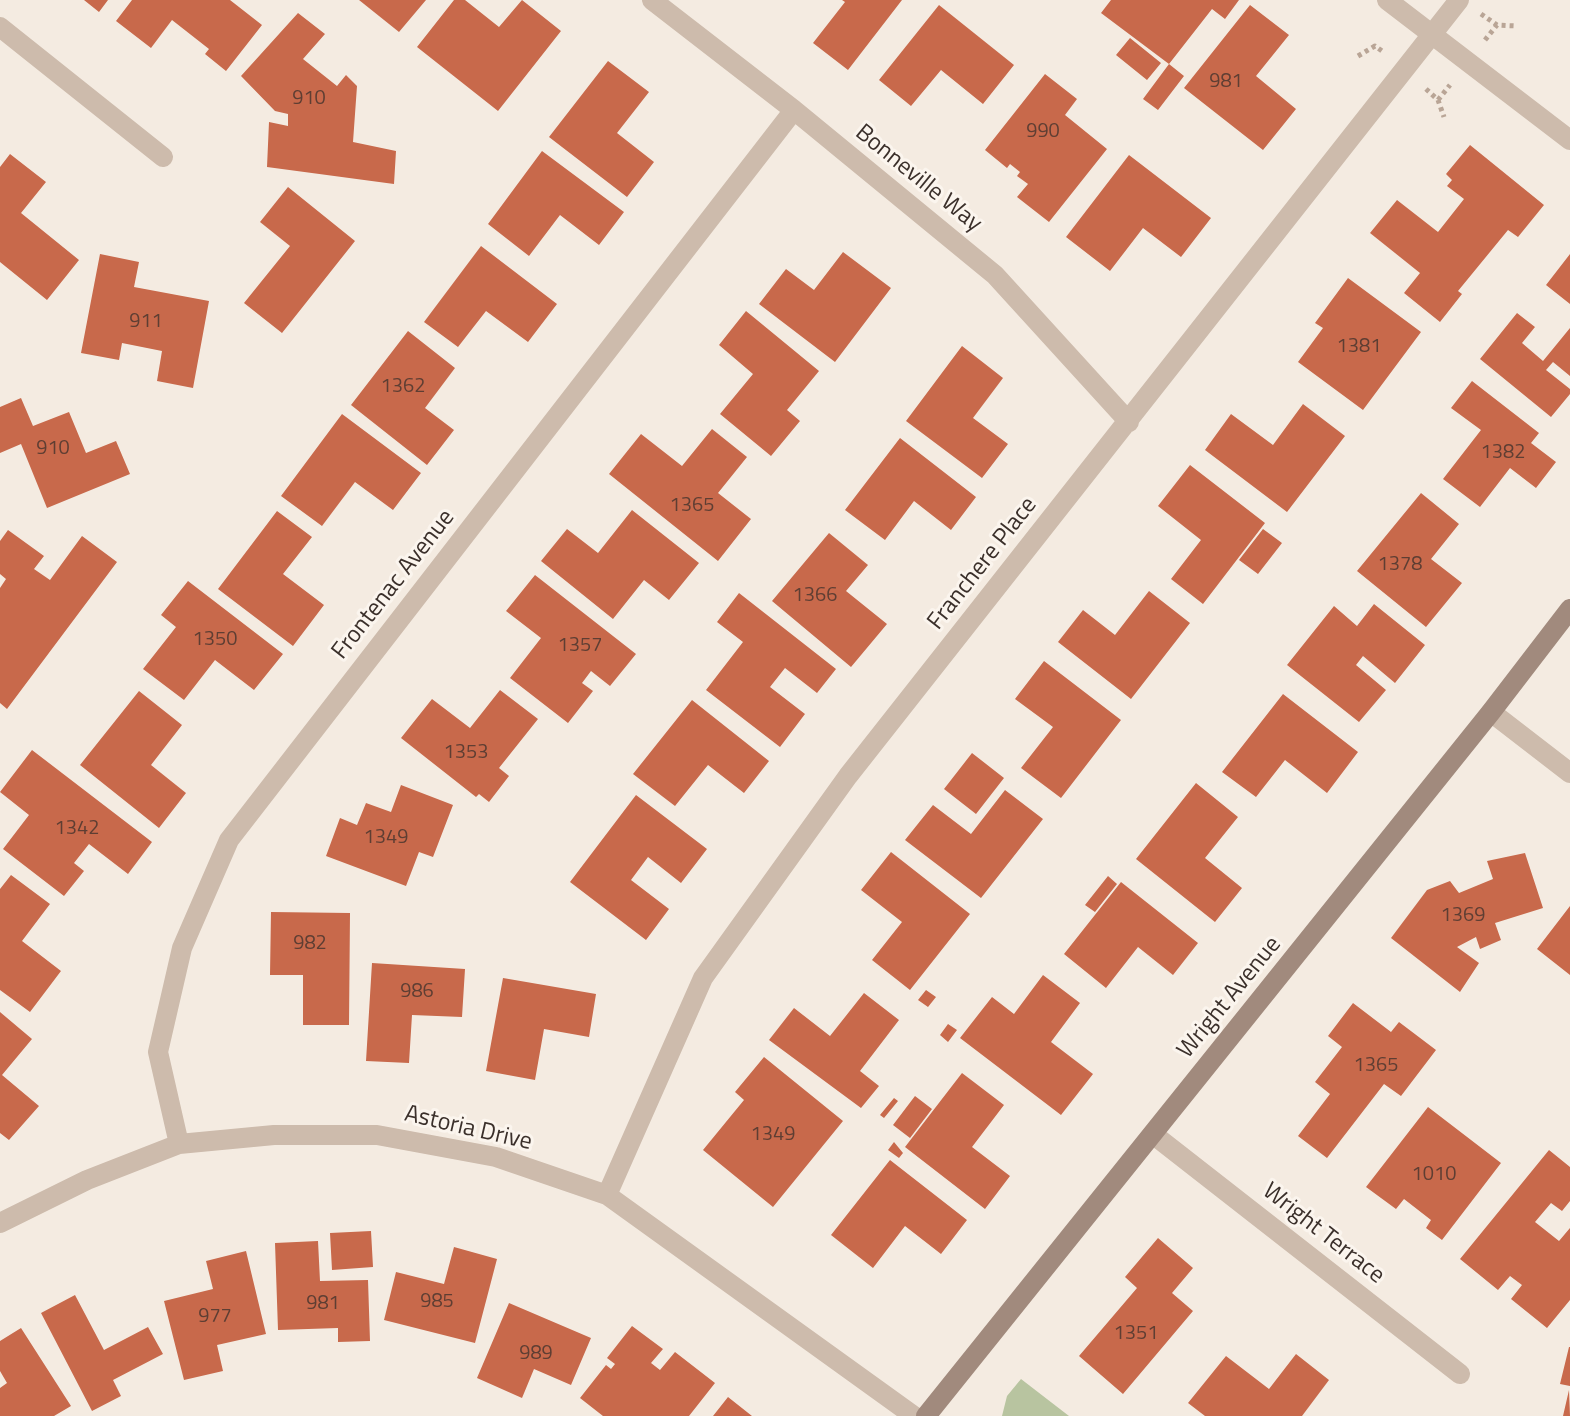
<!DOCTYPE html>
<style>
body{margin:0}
canvas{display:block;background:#f4ebe1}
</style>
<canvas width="1570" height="1416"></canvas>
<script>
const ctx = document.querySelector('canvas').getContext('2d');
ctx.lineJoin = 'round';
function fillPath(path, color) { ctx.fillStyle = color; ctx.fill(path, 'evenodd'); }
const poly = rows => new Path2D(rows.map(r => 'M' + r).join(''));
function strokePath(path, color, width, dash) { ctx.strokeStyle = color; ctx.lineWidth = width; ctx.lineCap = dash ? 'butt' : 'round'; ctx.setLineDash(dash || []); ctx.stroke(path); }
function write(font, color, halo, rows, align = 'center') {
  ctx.font = font + ' "Titillium Web",sans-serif'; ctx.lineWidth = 6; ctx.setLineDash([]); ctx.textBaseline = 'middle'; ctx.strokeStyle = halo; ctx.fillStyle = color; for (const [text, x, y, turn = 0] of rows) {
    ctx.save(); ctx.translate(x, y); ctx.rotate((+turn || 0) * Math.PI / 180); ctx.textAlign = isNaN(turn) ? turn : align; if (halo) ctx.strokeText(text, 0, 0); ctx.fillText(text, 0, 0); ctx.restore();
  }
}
fillPath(poly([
 [1021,1379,1069,1416,1002,1416,1007,1396]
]), '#b8c4a0');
fillPath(poly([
 [84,0,108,0,99,12],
 [132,0,230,0,262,25,226,71,205,54,209,49,172,20,151,48,116,21],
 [359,0,426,0,399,32],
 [454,0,465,0,499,27,522,0,561,31,498,111,417,47],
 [842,0,902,0,848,70,813,43,845,2],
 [1111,0,1239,0,1225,19,1212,9,1169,64,1101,13],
 [939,5,1014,65,983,104,941,70,911,106,879,80],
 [1250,5,1289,35,1256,76,1296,109,1263,150,1184,88],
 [298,13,325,34,303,59,337,86,346,75,357,86,353,142,396,151,394,184,267,167,269,122,288,126,288,114,275,111,241,76],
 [1130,38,1161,63,1147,80,1116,55],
 [608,61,649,92,617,133,654,162,627,197,549,137],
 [1169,64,1184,76,1158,110,1143,99],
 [1045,74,1077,99,1065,115,1107,149,1049,222,1017,197,1028,184,1017,176,1020,172,1010,164,1007,168,985,150],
 [1470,145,1544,205,1518,237,1508,230,1458,291,1462,294,1440,322,1404,293,1420,273,1370,233,1397,200,1438,232,1464,199,1447,186,1452,180,1446,174],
 [542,151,624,212,599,245,560,215,529,256,488,224],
 [10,154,46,182,21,213,79,260,47,300,0,262,0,167],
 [1129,155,1211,218,1181,257,1143,228,1110,271,1066,237],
 [288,187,355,241,282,333,244,303,290,246,260,222],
 [481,246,557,304,528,342,486,311,458,347,424,322],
 [843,252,891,288,835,362,759,304,786,269,814,290],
 [100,254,139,262,134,287,209,301,193,388,157,381,162,351,122,343,119,360,81,353],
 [1570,254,1570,304,1546,285],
 [1348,278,1421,332,1363,410,1298,362,1323,328,1315,323],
 [746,311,819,371,787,410,800,421,771,456,720,414,753,374,719,345],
 [1517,313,1535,327,1522,343,1543,361,1570,328,1570,376,1553,362,1546,370,1570,389,1570,394,1551,417,1480,359],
 [408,331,455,368,425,408,454,430,427,465,351,405],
 [962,346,1003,378,973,418,1008,444,982,478,906,421],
 [1472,381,1539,433,1531,443,1556,462,1536,488,1510,468,1480,507,1443,479,1481,430,1451,408],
 [21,398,33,426,69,412,86,453,116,441,130,474,47,508,21,444,0,453,0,407],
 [1303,404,1345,436,1287,512,1205,450,1231,414,1273,445],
 [342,414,421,473,393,510,355,482,322,526,281,496],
 [712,429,747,457,718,493,751,519,718,561,609,474,641,434,682,466],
 [900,438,976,497,951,530,914,501,885,540,845,510],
 [1190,465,1265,523,1203,604,1171,579,1201,540,1158,506],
 [1421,493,1459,524,1431,559,1462,583,1426,627,1357,571],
 [632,510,699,563,669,600,644,580,613,619,541,561,567,529,598,553],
 [277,511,312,537,283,574,324,605,293,646,218,589],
 [1263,529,1282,543,1258,574,1239,560],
 [8,530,44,556,34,569,50,580,82,536,117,562,7,709,0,703,0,588,6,579,0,574,0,541],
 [829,533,868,565,846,591,887,624,851,667,772,601],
 [535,575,636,654,610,686,591,671,582,683,593,691,568,723,510,678,541,638,506,611],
 [188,581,283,654,254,690,215,660,184,700,143,669,176,627,161,615],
 [1149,591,1190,623,1131,699,1058,642,1083,610,1115,635],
 [739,593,836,669,817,693,785,668,770,687,805,714,780,747,706,690,743,642,717,622],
 [1374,604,1425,645,1395,683,1363,656,1356,665,1386,690,1359,722,1287,665,1334,606,1357,626],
 [1044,661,1121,720,1061,798,1021,768,1053,727,1015,699],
 [500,690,538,719,499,768,509,776,489,802,479,794,476,797,401,738,432,699,470,728],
 [139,691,182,725,151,765,186,793,159,828,80,765],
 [1283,694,1358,752,1327,793,1285,760,1256,797,1222,772],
 [692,700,769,761,744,793,708,765,675,806,633,774],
 [32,750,152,842,128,874,89,844,74,863,84,871,64,896,3,849,29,815,0,792],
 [972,753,1004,778,976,814,944,789],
 [1196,783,1238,817,1205,858,1242,888,1215,922,1136,859],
 [401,785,453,805,433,857,419,852,406,886,326,856,340,818,357,825,366,803,391,812],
 [1005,790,1043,819,981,898,905,840,933,805,971,834],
 [636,795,707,849,681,883,648,857,631,880,669,909,646,940,570,882],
 [891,852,970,914,910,990,872,960,902,922,861,890],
 [1525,853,1543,908,1495,923,1501,940,1480,949,1476,937,1457,947,1479,963,1460,992,1391,938,1427,890,1450,881,1459,893,1493,879,1487,861],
 [11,875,50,904,22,941,61,971,30,1012,0,990,0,889],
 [1108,876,1117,884,1095,912,1085,905],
 [1121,882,1198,943,1173,975,1138,947,1106,988,1064,954],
 [1570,906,1570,975,1537,949],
 [271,912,350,913,349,1025,303,1025,303,975,270,975],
 [372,963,465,969,462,1017,412,1015,409,1063,366,1061],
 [1043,975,1080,1003,1051,1042,1093,1074,1061,1115,960,1038,992,997,1014,1014],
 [503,978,596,994,589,1037,544,1029,535,1080,486,1071],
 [926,990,936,997,928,1007,918,1000],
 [864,993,899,1020,860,1071,879,1086,861,1108,769,1040,794,1008,830,1036],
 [1353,1003,1391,1032,1399,1022,1436,1050,1401,1096,1384,1084,1327,1158,1298,1136,1330,1094,1315,1082,1342,1047,1328,1036],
 [0,1012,32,1039,2,1075,39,1106,9,1140,0,1133],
 [948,1024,957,1030,948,1042,940,1035],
 [764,1057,843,1121,773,1207,703,1150,744,1100,735,1092],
 [962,1073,1004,1105,972,1147,1010,1176,985,1209,905,1147],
 [915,1096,932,1109,910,1138,893,1125],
 [894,1098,898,1101,884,1118,880,1115],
 [1428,1107,1501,1163,1442,1240,1426,1228,1431,1220,1404,1199,1396,1209,1366,1187],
 [894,1142,903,1153,899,1158,888,1150],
 [1549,1150,1570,1167,1570,1201,1562,1211,1551,1203,1535,1222,1559,1241,1570,1228,1570,1300,1547,1328,1511,1299,1522,1285,1510,1276,1498,1290,1460,1259],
 [890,1160,967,1220,941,1254,905,1226,873,1268,831,1235],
 [371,1231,373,1267,332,1270,330,1233],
 [1158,1238,1193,1268,1172,1293,1193,1311,1123,1394,1079,1356,1137,1288,1125,1277],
 [318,1241,320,1281,368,1280,370,1341,338,1342,338,1328,278,1330,275,1243],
 [454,1247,497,1259,475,1343,384,1320,396,1272,444,1284],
 [246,1251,266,1334,217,1345,223,1371,184,1380,164,1301,213,1289,206,1261],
 [75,1295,104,1350,148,1327,163,1354,113,1380,121,1396,92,1411,41,1313],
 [509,1303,591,1338,571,1385,534,1369,522,1398,477,1378],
 [632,1326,663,1349,651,1363,660,1370,675,1352,715,1383,689,1416,603,1416,580,1398,606,1365,611,1369,615,1364,607,1358],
 [21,1328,71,1406,54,1416,0,1416,0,1388,7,1383,0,1371,0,1341],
 [1569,1347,1570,1347,1570,1386,1560,1384],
 [1296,1354,1329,1380,1302,1416,1205,1416,1188,1403,1226,1356,1269,1389],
 [1569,1390,1570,1416,1563,1416],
 [728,1397,752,1416,713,1416]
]), '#c8694b');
strokePath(poly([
 [1481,14,1497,25,1517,26],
 [1485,40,1497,25],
 [1358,56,1375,46,1382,51],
 [1426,89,1438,100,1444,117],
 [1438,100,1450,85]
]), '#b9a596', 5, [4, 4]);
strokePath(poly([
 [652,0,794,110,995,275,1129,422],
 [1387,0,1570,140],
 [0,27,163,157],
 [1491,712,1570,773],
 [1154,1135,1460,1374],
 [179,1144,158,1052,182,948,229,840,794,110],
 [607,1195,703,978,848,776,1459,0],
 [0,1223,87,1180,179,1144,274,1135,377,1135,496,1157,607,1195,914,1416]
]), '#cdbbac', 20);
strokePath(poly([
 [926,1416,1491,712,1570,609]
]), '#a18a7d', 20);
write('20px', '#5e3e33', null, [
 ["981",1226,82],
 ["910",309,99],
 ["990",1043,132],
 ["911",146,322],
 ["1381",1359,347],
 ["1362",403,387],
 ["910",53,449],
 ["1382",1503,453],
 ["1365",692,506],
 ["1378",1400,565],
 ["1366",815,596],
 ["1350",215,640],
 ["1357",580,646],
 ["1353",466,753],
 ["1342",77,829],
 ["1349",386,838],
 ["1369",1463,916],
 ["982",310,944],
 ["986",417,992],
 ["1365",1376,1066],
 ["1349",773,1135],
 ["1010",1434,1175],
 ["985",437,1302],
 ["981",323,1304],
 ["977",215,1317],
 ["1351",1136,1334],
 ["989",536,1354]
]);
write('24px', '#3b302b', '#fbf5ee', [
 ["Bonneville Way",918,179,39],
 ["Franchere Place",983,564,-52],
 ["Frontenac Avenue",394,585,-52],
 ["Wright Avenue",1230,998,-51],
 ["Astoria Drive",468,1129,13],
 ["Wright Terrace",1323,1234,38]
]);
</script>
